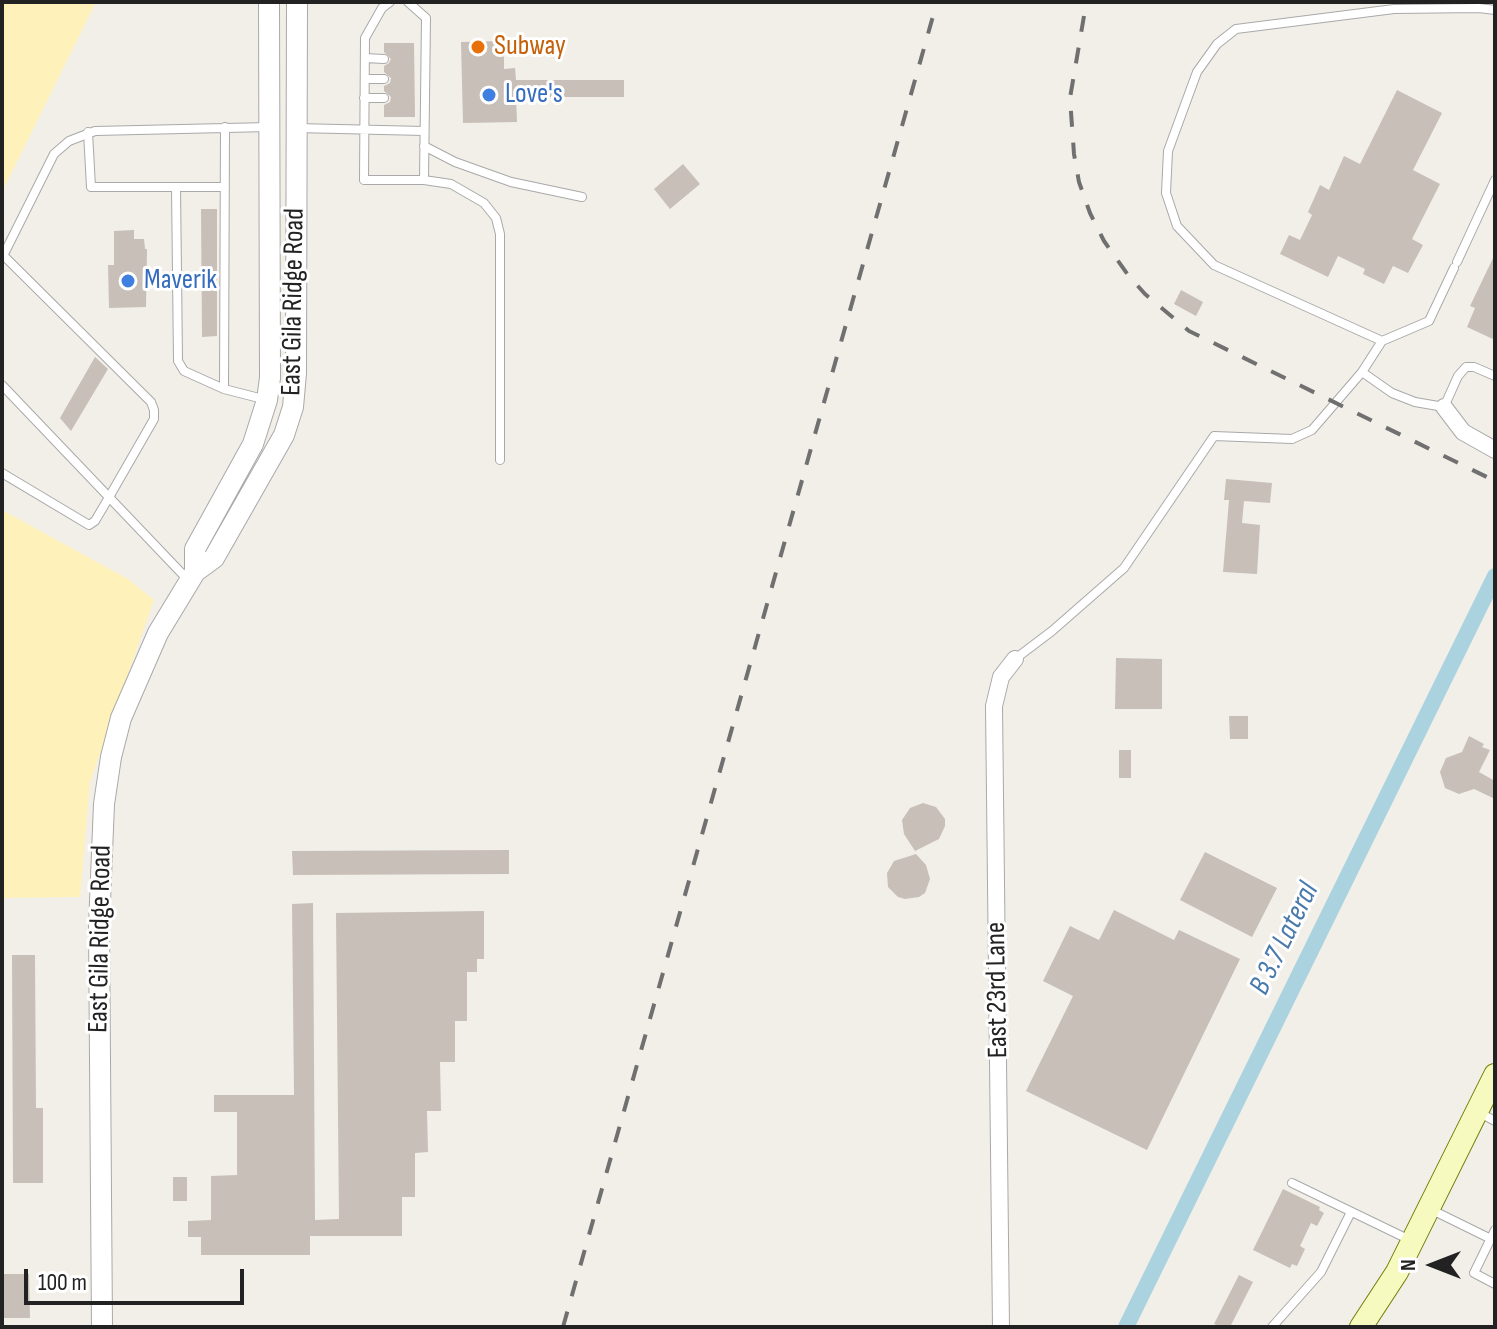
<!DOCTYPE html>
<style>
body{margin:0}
#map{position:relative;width:1497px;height:1329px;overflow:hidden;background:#f2efe9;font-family:"Sofia Sans Condensed",sans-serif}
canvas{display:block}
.frame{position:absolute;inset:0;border:4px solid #222;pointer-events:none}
.north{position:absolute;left:1393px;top:1225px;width:80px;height:80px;-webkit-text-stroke:6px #fff;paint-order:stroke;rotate:270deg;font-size:22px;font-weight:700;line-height:32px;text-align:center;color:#222}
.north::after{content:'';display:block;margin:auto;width:28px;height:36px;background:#222;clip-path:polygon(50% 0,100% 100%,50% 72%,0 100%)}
.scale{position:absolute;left:24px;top:1269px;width:220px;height:36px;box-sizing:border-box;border:4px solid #222;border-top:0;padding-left:10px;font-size:24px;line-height:28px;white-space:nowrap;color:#222;-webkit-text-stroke:6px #fff;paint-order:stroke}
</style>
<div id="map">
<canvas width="1497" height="1329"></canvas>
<div class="frame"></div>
<div class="north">N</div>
<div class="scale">100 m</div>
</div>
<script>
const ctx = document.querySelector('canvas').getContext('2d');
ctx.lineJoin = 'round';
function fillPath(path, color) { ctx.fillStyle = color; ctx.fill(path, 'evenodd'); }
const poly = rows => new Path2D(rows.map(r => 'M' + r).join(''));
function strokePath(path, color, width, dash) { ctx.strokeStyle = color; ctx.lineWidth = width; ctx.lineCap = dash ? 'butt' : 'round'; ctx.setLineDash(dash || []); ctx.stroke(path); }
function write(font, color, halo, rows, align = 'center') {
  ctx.font = font + ' "Sofia Sans Condensed",sans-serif'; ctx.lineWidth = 6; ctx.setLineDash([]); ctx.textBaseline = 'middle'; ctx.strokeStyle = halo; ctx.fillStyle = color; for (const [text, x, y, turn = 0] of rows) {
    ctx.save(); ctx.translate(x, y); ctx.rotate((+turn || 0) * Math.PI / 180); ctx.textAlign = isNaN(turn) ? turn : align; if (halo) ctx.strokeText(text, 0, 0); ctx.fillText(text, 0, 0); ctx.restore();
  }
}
fillPath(poly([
 [2,2,96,2,2,192],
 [2,510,128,579,154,600,90,782,80,897,2,898]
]), '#fff1ba');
strokePath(poly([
 [1126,1327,1495,576]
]), '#aad3df', 16);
fillPath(poly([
 [504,41,504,69,515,68,516,80,624,80,624,97,516,97,517,122,463,123,461,42],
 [384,43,414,43,415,117,384,117,384,105,390,102,391,97,384,91,384,86,390,83,391,78,384,72,384,66,389,63,391,59,384,52],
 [1397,90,1442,113,1413,170,1440,184,1412,239,1423,245,1408,273,1393,266,1384,284,1363,274,1365,269,1338,256,1328,277,1280,254,1289,235,1300,240,1312,215,1308,212,1320,185,1329,190,1344,156,1360,164],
 [683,164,700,184,670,209,654,189],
 [201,209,217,209,217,336,202,337],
 [134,230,134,239,144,239,145,249,147,249,146,307,109,308,108,265,114,265,114,231],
 [1495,254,1495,340,1467,327,1475,308,1470,306],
 [1181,290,1203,302,1196,316,1174,304],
 [95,357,108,369,71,431,60,418],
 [1226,479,1272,483,1270,503,1244,501,1242,523,1260,525,1257,574,1223,572,1229,500,1224,500],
 [1116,658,1162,659,1162,709,1115,709],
 [1229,716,1248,716,1248,739,1230,739],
 [1469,736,1484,744,1482,747,1490,750,1479,772,1495,781,1495,799,1474,789,1459,794,1445,788,1440,772,1446,758,1462,752],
 [1119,750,1131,750,1131,778,1119,778],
 [923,803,936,807,945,819,945,826,939,839,915,851,904,834,902,820,910,808],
 [509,850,509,874,293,875,292,851],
 [1205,852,1277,888,1252,937,1180,900],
 [916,854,926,865,930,879,925,893,919,897,905,899,898,897,888,887,887,873,894,861],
 [313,903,315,1220,339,1219,336,913,484,911,484,959,477,959,477,972,467,972,467,1021,455,1021,455,1062,440,1062,441,1111,427,1111,428,1152,415,1153,415,1197,402,1197,402,1236,310,1236,310,1255,201,1255,201,1237,188,1237,188,1221,211,1220,211,1176,237,1175,237,1112,214,1112,214,1095,294,1095,292,904],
 [1114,910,1174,940,1179,930,1240,959,1147,1150,1026,1091,1073,996,1043,981,1070,926,1099,940],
 [12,955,35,955,36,1108,43,1108,43,1183,13,1183],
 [173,1177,187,1177,187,1201,173,1201],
 [1283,1189,1320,1207,1319,1210,1324,1213,1317,1226,1311,1223,1300,1246,1305,1249,1297,1266,1292,1264,1290,1268,1253,1250],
 [2,1274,29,1274,30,1318,2,1318],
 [1239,1275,1253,1282,1230,1327,1221,1327,1214,1324]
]), '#c7bfb8');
const service = poly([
 [390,2,382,8,365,38,364,180,424,180,426,18,408,2],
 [365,58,384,59],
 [365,79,384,79],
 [364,98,384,98],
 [225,127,224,389,267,400],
 [296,128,424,131],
 [88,132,91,187,225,187],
 [424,146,455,162,511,182,582,197],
 [424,180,451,184,484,203,496,218,500,234,500,460],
 [176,187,178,361,184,371,224,389],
 [2,258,54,154,69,141,95,131,269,127],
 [1457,262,1495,180],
 [1382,341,1214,265,1177,226,1166,193,1168,151,1197,72,1217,44,1236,29,1394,9,1479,8,1495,10],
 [1362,372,1382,341,1429,321,1454,268],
 [2,385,189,581],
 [2,473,89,525,95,521,108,499,154,419,154,410,151,402,3,255],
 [1015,659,1052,631,1124,568,1214,436,1292,439,1312,430,1362,372,1392,393,1415,402,1444,407,1458,376,1466,367,1474,367,1495,376],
 [1478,1112,1495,1121],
 [1292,1183,1412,1241],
 [1430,1209,1491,1239],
 [1495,1230,1474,1273,1495,1284],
 [1272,1327,1321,1272,1351,1212]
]);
const minor = poly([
 [1444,407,1463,432,1495,450],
 [1001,1327,994,706,1001,677,1015,659]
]);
const tertiary = poly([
 [195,572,195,549,253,444,267,400,270,378,269,2],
 [102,1327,99,926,104,804,111,757,121,718,158,633,195,572,214,558,284,435,293,407,296,373,297,2]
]);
const secondary = poly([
 [1361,1327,1397,1272,1495,1075]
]);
strokePath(service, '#a9a9a9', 10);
strokePath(minor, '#a9a9a9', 18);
strokePath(tertiary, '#a9a9a9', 22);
strokePath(secondary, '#707d05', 24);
strokePath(service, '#fff', 8);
strokePath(minor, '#fff', 16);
strokePath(tertiary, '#fff', 20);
strokePath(secondary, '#f7fabf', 22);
strokePath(poly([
 [1084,16,1070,98,1074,154,1079,182,1090,213,1104,241,1128,275,1145,294,1189,331,1495,481],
 [563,1327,937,2]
]), '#707070', 4, [16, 16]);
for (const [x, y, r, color] of [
 [478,47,8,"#e8710a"],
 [489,95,8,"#3f7fe0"],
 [128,281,8,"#3f7fe0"]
]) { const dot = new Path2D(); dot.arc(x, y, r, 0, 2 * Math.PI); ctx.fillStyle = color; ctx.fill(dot); strokePath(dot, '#fff', 3); }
write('28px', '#c56008', '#fff', [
 ["Subway",494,47]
], 'left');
write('28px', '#366cbe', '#fff', [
 ["Love's",505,95],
 ["Maverik",144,281]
], 'left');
write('28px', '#222', '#fff', [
 ["East Gila Ridge Road",294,302,-89],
 ["East Gila Ridge Road",101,939,-89],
 ["East 23rd Lane",998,990,-91]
]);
write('italic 30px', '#4a7aab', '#fff', [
 ["B 3.7 Lateral",1285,939,-64]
]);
</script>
